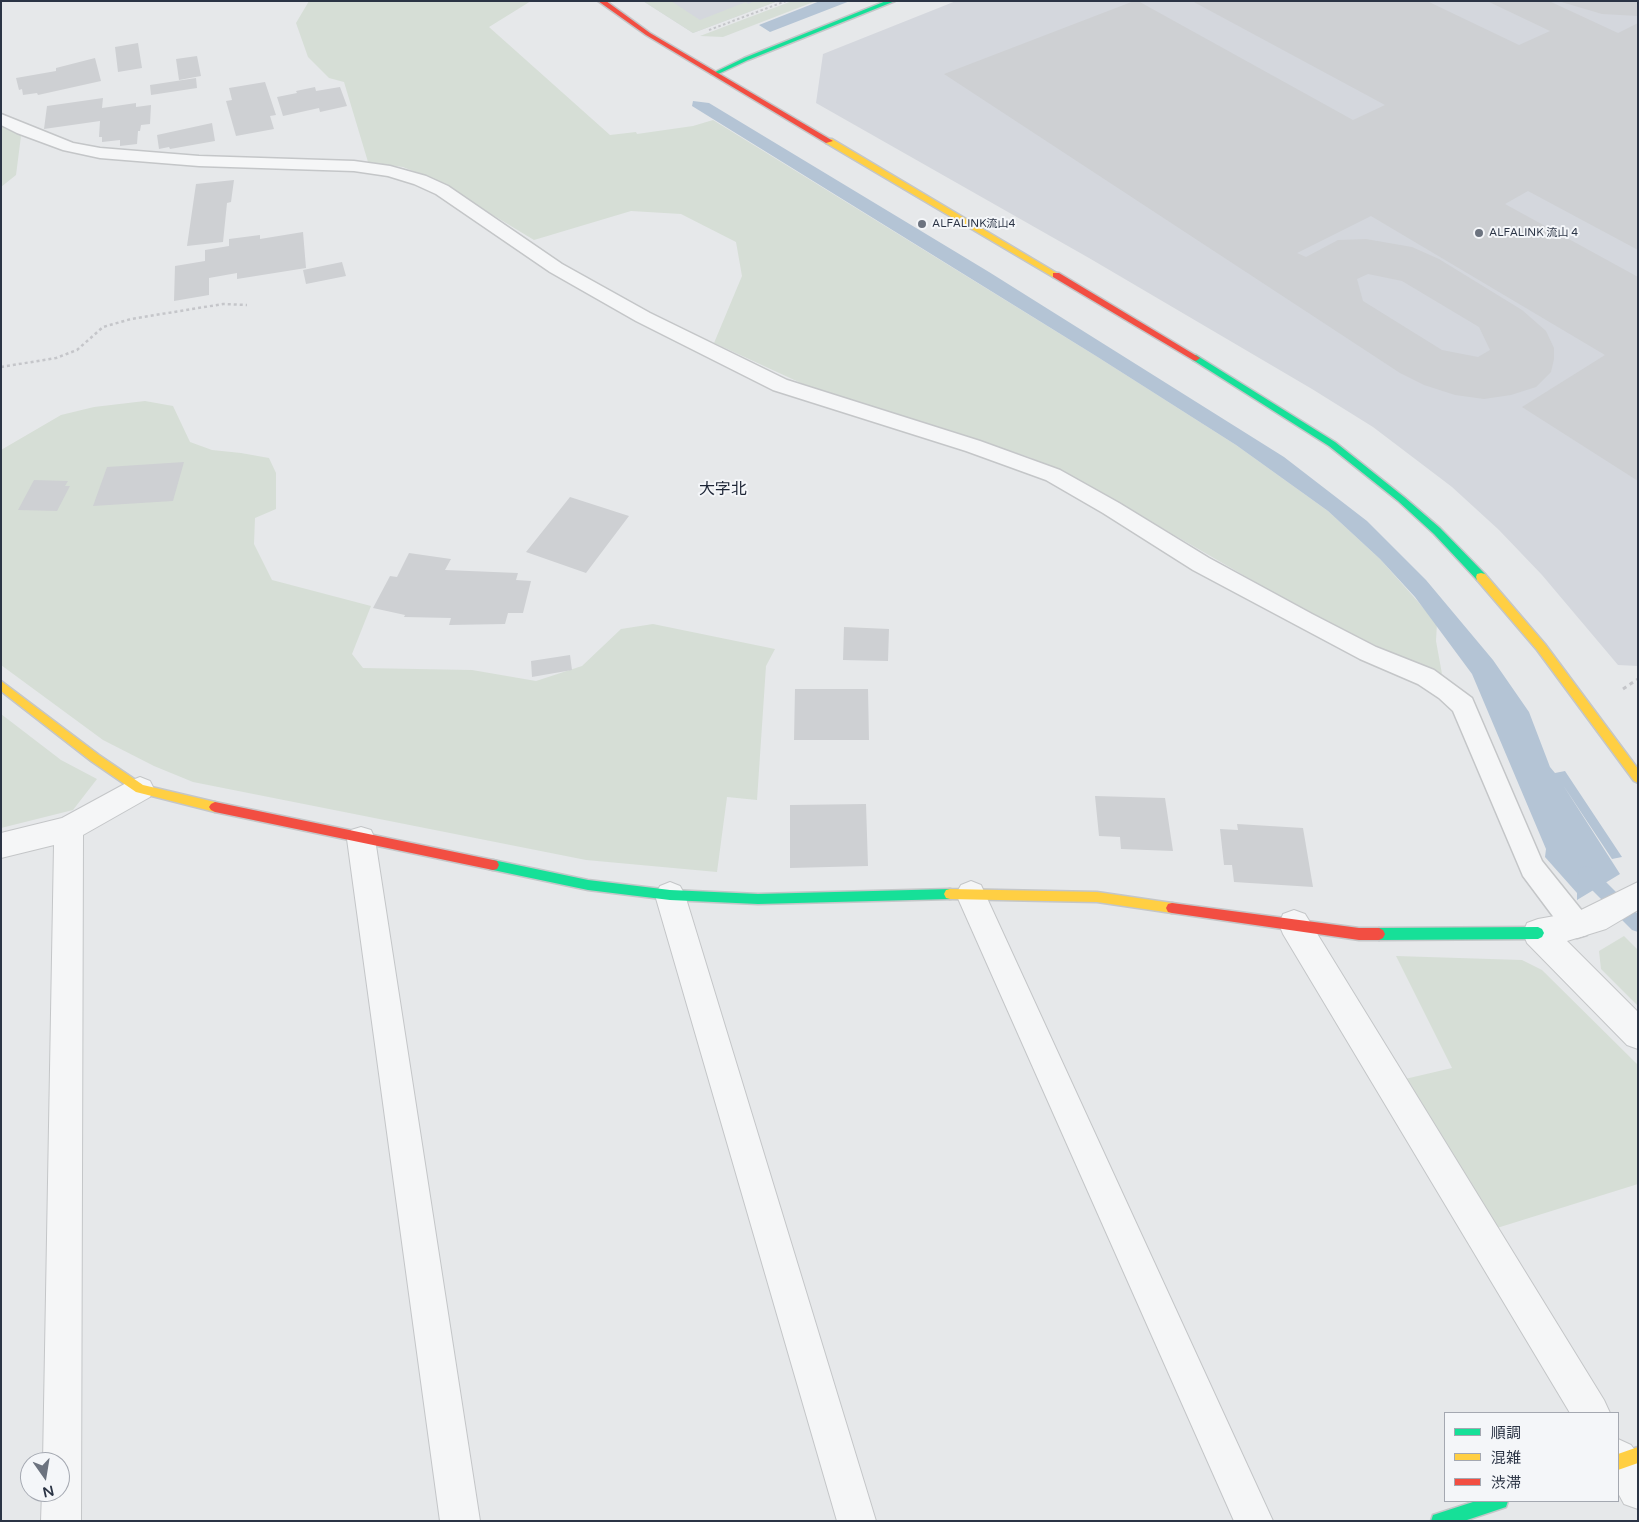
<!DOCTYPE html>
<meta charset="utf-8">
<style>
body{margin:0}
#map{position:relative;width:1639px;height:1522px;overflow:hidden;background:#e6e8ea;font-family:"Varela Round","Noto Sans JP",sans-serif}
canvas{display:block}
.frame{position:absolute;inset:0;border:2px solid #2b3445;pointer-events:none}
.legend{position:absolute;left:1444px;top:1412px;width:175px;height:90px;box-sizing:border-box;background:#f4f6f9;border:1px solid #a4a8b1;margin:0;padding:6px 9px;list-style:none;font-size:15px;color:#2b3445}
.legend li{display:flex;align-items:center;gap:10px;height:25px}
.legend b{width:25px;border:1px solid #a4a8b1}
.north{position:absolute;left:20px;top:1452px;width:50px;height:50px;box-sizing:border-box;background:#f4f6f9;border:1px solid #a4a8b1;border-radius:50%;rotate:167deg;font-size:14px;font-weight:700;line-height:20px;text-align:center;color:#2b3445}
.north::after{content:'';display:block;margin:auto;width:18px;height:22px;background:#6c737f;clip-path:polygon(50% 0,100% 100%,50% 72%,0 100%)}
</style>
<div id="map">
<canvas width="1639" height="1522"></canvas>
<div class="frame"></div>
<ul class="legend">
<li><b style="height:6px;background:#16e098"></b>順調</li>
<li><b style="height:6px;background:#ffcf43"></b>混雑</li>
<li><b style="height:6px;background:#f24e42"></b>渋滞</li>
</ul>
<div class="north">N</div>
</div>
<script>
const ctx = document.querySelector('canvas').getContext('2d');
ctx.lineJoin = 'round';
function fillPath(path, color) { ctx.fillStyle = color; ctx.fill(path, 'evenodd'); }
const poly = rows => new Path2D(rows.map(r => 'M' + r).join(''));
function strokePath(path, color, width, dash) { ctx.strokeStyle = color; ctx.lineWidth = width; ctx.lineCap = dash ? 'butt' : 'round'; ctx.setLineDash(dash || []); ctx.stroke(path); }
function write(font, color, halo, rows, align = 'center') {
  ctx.font = font + ' "Varela Round","Noto Sans JP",sans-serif'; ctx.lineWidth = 4; ctx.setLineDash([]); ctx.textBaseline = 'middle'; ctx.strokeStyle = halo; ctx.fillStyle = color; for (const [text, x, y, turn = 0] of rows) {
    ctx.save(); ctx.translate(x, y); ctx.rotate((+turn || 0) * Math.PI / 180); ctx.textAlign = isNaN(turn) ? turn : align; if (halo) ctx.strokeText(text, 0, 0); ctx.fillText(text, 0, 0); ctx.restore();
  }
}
fillPath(poly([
 [643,1,778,1,693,33],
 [956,1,1638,1,1638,666,1618,665,1542,575,1499,530,1452,487,1373,427,1312,389,1089,258,816,103,823,54]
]), '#d4d7dd');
fillPath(poly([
 [309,1,531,1,489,27,610,135,636,132,637,134,693,126,713,120,1096,356,1236,445,1328,511,1380,559,1437,623,1436,641,1442,674,1333,627,1079,480,1029,457,803,384,714,343,742,276,736,242,681,214,631,211,534,240,435,180,403,167,368,162,344,82,329,78,308,57,296,23],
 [643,1,671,1,700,20,746,2,748,4,755,1,778,1,693,33],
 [792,1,816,1,723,37,700,36],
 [1,126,18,132,21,136,16,175,1,187],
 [145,401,173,406,190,442,212,450,241,453,269,458,276,473,276,509,255,518,254,544,272,580,371,606,352,654,363,668,472,670,536,681,582,666,621,629,653,624,775,649,766,666,757,800,727,797,717,872,586,860,193,782,154,766,103,740,1,665,1,450,61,415,94,407],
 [1,714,61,760,97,779,73,810,1,828],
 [1624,936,1638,950,1638,1006,1601,969,1599,951],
 [1396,956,1522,960,1542,970,1638,1065,1638,1184,1497,1228,1405,1079,1452,1068]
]), '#d6ded6');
fillPath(poly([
 [820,1,850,1,770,32,759,25],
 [693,101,709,103,989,272,1284,457,1367,521,1426,580,1493,660,1529,712,1550,767,1555,773,1565,771,1622,857,1612,859,1563,785,1620,874,1577,900,1577,893,1545,857,1546,849,1472,674,1415,597,1380,559,1328,511,1236,445,1096,356,692,106]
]), '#b4c4d5');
fillPath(poly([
 [1586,866,1592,868,1638,914,1638,932,1632,930,1580,878,1578,873,1580,868,1586,866]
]), '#b4c4d5');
fillPath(poly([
 [1134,1,1138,1,1353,120,1385,105,1192,1,1427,1,1519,45,1550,31,1487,1,1549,1,1618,33,1638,23,1638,250,1528,191,1505,204,1638,277,1638,481,1522,407,1605,355,1371,216,1297,253,1306,257,1338,240,1366,239,1412,247,1439,259,1522,310,1546,331,1554,348,1554,359,1551,372,1536,387,1511,395,1484,399,1455,395,1424,385,1400,373,944,74],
 [1368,274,1402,281,1479,327,1490,350,1478,357,1442,350,1363,301,1357,279],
 [1558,1,1638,1,1638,16,1602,14],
 [138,43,142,68,118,72,115,47],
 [197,56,201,76,179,80,176,59],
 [95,58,101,81,38,95,37,93,23,95,22,89,19,90,16,78,56,71,56,68],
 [196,78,197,88,151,95,150,85],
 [265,82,276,115,270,116,274,129,236,136,226,101,232,100,229,88],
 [315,87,316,91,340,87,347,106,320,112,319,108,283,116,277,97,297,93,296,91],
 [103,98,102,108,136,103,136,107,151,105,150,124,141,125,140,131,138,131,137,144,120,146,120,140,102,142,102,137,99,137,100,121,44,129,47,106],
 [212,123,215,141,170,149,169,147,159,149,157,135],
 [234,180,231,202,227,203,223,242,187,246,196,184],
 [303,232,306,268,237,279,237,273,209,278,209,295,174,301,175,266,205,261,205,250,229,246,229,239,260,235,260,239],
 [342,262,346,276,306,284,303,270],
 [184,462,173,501,93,506,107,467],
 [34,480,68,481,65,486,70,486,57,511,18,510],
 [570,497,629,516,586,573,526,552],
 [409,553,451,559,445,570,518,573,516,580,531,581,523,613,508,613,505,624,449,625,451,618,404,617,405,615,373,608,390,576,397,577],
 [844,627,889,629,888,661,843,660],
 [570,655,572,670,532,677,531,661],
 [795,689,868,689,869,740,794,740],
 [1095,796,1165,798,1173,851,1121,849,1120,837,1099,836],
 [866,804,868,866,790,868,790,805],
 [1237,824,1303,828,1313,887,1234,882,1232,865,1224,865,1220,829,1238,830]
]), '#ced0d3');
const lane = poly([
 [1,114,73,143,100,148,199,156,354,161,390,166,426,176,448,186,562,264,650,313,787,380,980,441,1060,470,1119,503,1209,558,1312,614,1376,647,1434,670,1472,698,1542,861,1587,917,1591,926,1587,935,1577,938,1567,935,1523,876,1453,711,1439,698,1418,684,1360,659,1193,570,1103,513,1046,480,966,451,773,390,636,321,550,272,436,194,414,184,388,176,354,171,199,166,100,158,63,150,17,133,1,125,1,114]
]);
const street = poly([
 [140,777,150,781,154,789,150,797,83,835,81,1521,41,1521,42,1492,60,1492,60,1462,43,1462,54,845,1,858,1,833,62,818,130,781,140,777],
 [361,827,371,830,375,839,480,1521,440,1521,347,839,351,830,361,827],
 [971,881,981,885,1273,1521,1234,1521,956,894,961,885,971,881],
 [670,882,680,886,685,895,876,1521,837,1521,655,895,660,886,670,882],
 [1638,882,1638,910,1606,929,1567,941,1638,1012,1638,1049,1627,1045,1527,943,1523,933,1527,923,1538,919,1577,912,1638,882],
 [1294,910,1305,914,1604,1400,1610,1413,1570,1413,1283,934,1279,924,1283,914,1294,910],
 [1618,1439,1631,1445,1638,1454,1638,1509,1624,1504,1618,1493,1618,1439]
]);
const fast = poly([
 [886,1,895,1,748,60,716,75,711,74,744,58,886,1],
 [1196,355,1335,442,1404,497,1440,528,1485,574,1486,577,1485,580,1477,580,1434,534,1398,501,1329,446,1193,360,1193,356,1196,355],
 [493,860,588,880,670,890,758,894,950,889,954,890,956,894,954,898,950,899,758,904,670,900,588,890,493,870,489,869,487,865,489,861,493,860],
 [1538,927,1542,929,1544,933,1542,937,1538,939,1379,940,1375,938,1373,934,1375,930,1379,928,1538,927],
 [1476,1501,1508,1501,1506,1507,1464,1521,1431,1521,1433,1515,1476,1501]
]);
const slow = poly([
 [826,139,832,139,1060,275,1059,277,1053,277,826,143,826,139],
 [1481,573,1485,574,1545,644,1638,769,1638,783,1634,781,1537,650,1477,580,1476,577,1477,574,1481,573],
 [1,681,99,755,143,785,215,802,219,804,221,807,219,810,215,812,136,792,91,761,1,691,1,681],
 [950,889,1097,892,1172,903,1176,904,1178,908,1176,912,1172,913,1097,902,950,899,946,898,944,894,946,890,950,889],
 [1638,1447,1638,1463,1618,1470,1618,1454,1638,1447]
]);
const jam = poly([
 [598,1,606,1,650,33,833,141,826,143,646,35,598,1],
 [1053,273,1059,273,1200,358,1196,361,1193,360,1053,277,1053,273],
 [215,802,493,860,497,861,499,865,497,869,493,870,215,812,211,810,209,807,211,804,215,802],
 [1172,903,1359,928,1379,928,1383,930,1385,934,1383,938,1379,940,1359,940,1172,913,1168,912,1166,908,1168,904,1172,903]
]);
strokePath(lane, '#c4c6c8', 3);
strokePath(street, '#c4c6c8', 2);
strokePath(fast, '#c4c6c8', 3);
strokePath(slow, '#c4c6c8', 3);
strokePath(jam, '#c4c6c8', 3);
strokePath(poly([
 [709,30,786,1]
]), '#c5c6ca', 2, [2.5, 2.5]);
strokePath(poly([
 [1,367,56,358,77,350,103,327,131,319,223,304,247,305]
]), '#c5c6ca', 2.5, [3, 3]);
strokePath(poly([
 [1623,689,1638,679]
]), '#c5c6ca', 3, [4, 4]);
fillPath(lane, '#f5f6f7');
fillPath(street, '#f5f6f7');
fillPath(fast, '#16e098');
fillPath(slow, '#ffcf43');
fillPath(jam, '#f24e42');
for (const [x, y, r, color] of [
 [922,224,5,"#6c737f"],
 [1479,233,5,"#6c737f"]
]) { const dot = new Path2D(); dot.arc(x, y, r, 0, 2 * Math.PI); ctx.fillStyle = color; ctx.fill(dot); strokePath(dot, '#f4f6f9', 2); }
write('11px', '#2b3445', '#f4f6f9', [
 ["ALFALINK流山4",932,224],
 ["ALFALINK 流山 4",1489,233]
], 'left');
write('16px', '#1d2536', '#f4f6f9', [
 ["大字北",723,490]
]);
</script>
